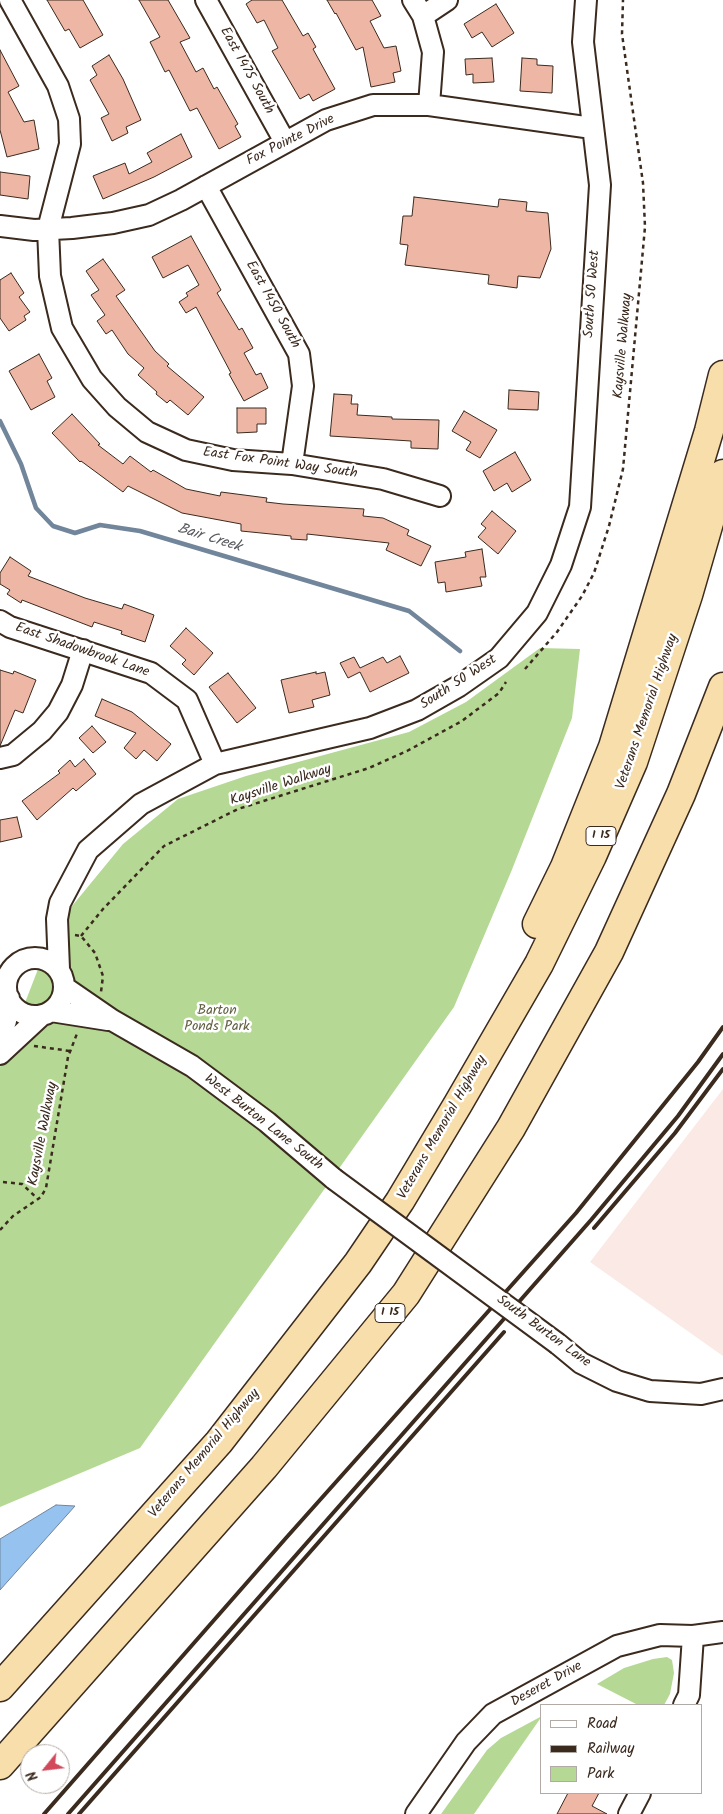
<!DOCTYPE html>
<style>
body{margin:0}
#map{position:relative;width:723px;height:1814px;overflow:hidden;background:#fff;font-family:Kalam,sans-serif}
canvas{display:block}
.legend{position:absolute;left:540px;top:1704px;width:162px;height:90px;box-sizing:border-box;background:#fff;border:1px solid #b1aaa5;margin:0;padding:6px 9px;list-style:none;font-size:15px;color:#3b2a1e}
.legend li{display:flex;align-items:center;gap:10px;height:25px}
.legend b{width:25px;border:1px solid #b1aaa5}
.north{position:absolute;left:20px;top:1744px;width:50px;height:50px;box-sizing:border-box;background:#fff;border:1px solid #b1aaa5;border-radius:50%;rotate:241deg;font-size:14px;font-weight:700;line-height:20px;text-align:center;color:#3b2a1e}
.north::after{content:'';display:block;margin:auto;width:18px;height:22px;background:#d1495b;clip-path:polygon(50% 0,100% 100%,50% 72%,0 100%)}
</style>
<div id="map">
<canvas width="723" height="1814"></canvas>
<ul class="legend">
<li><b style="height:6px;background:#fff"></b>Road</li>
<li><b style="height:6px;background:#3b2a1e"></b>Railway</li>
<li><b style="height:14px;background:#b5d994"></b>Park</li>
</ul>
<div class="north">N</div>
</div>
<script>
const ctx = document.querySelector('canvas').getContext('2d');
ctx.lineJoin = 'round';
function fillPath(path, color) { ctx.fillStyle = color; ctx.fill(path, 'evenodd'); }
const poly = rows => new Path2D(rows.map(r => 'M' + r).join(''));
function strokePath(path, color, width, dash) { ctx.strokeStyle = color; ctx.lineWidth = width; ctx.lineCap = dash ? 'butt' : 'round'; ctx.setLineDash(dash || []); ctx.stroke(path); }
function write(font, color, halo, rows, align = 'center') {
  ctx.font = font + ' Kalam,sans-serif'; ctx.lineWidth = 5; ctx.setLineDash([]); ctx.textBaseline = 'middle'; ctx.strokeStyle = halo; ctx.fillStyle = color; for (const [text, x, y, turn = 0] of rows) {
    ctx.save(); ctx.translate(x, y); ctx.rotate((+turn || 0) * Math.PI / 180); ctx.textAlign = isNaN(turn) ? turn : align; if (halo) ctx.strokeText(text, 0, 0); ctx.fillText(text, 0, 0); ctx.restore();
  }
}
fillPath(poly([
 [723,1089,723,1356,590,1262]
]), '#fae9e4');
fillPath(poly([
 [540,648,580,649,572,718,511,872,454,1007,140,1448,0,1507,0,1067,54,928,123,844,178,799,246,776,409,732,466,702],
 [667,1657,672,1660,674,1673,670,1694,664,1705,638,1705,597,1684,624,1668,653,1659],
 [542,1716,474,1814,441,1814,487,1750,501,1738]
]), '#b5d994');
const water = poly([
 [56,1505,75,1506,0,1590,0,1539,56,1505]
]);
fillPath(water, '#95c2ef');
strokePath(water, '#71859b', 1);
strokePath(poly([
 [0,421,21,464,36,508,53,526,75,533,100,525,140,531,409,611,460,651]
]), '#71859b', 4.5);
const building = poly([
 [47,0,83,0,103,35,80,48,69,29,65,31,47,0],
 [139,0,168,0,190,38,180,42,196,72,203,68,214,89,217,87,238,124,235,126,241,137,219,149,197,108,190,111,169,70,165,72,150,42,160,37,139,0],
 [252,0,282,0,303,36,308,33,316,47,313,49,335,89,313,101,309,94,300,99,272,51,278,48,264,20,257,23,246,4,252,0],
 [327,0,372,0,381,16,370,21,384,48,396,46,401,71,393,73,395,82,371,87,363,47,356,50,336,13,335,14,327,0],
 [496,4,514,33,492,47,482,32,472,38,464,24,496,4],
 [0,50,19,86,8,92,24,122,34,120,39,149,7,157,0,130,0,50],
 [109,55,123,79,141,120,126,127,128,133,112,141,101,118,109,114,90,80,97,75,92,66,109,55],
 [492,58,494,82,473,83,473,74,466,75,465,59,492,58],
 [522,58,537,59,537,65,553,66,552,93,520,91,522,58],
 [181,134,192,157,154,177,103,199,93,176,125,163,129,174,152,162,147,153,181,134],
 [0,172,30,176,28,199,0,195,0,172],
 [414,197,498,207,499,199,527,202,526,211,548,213,551,249,540,278,518,276,517,288,488,284,489,275,405,265,408,245,400,244,403,216,412,216,414,197],
 [191,236,221,290,217,293,239,330,242,328,253,348,244,353,256,375,261,373,268,388,244,401,229,374,231,373,196,307,186,313,179,302,188,296,186,293,199,285,188,265,163,278,152,257,191,236],
 [103,259,125,290,116,296,155,351,169,364,167,366,204,397,188,415,170,400,167,403,156,394,157,392,138,375,144,368,128,354,112,330,106,334,97,321,105,315,91,295,99,290,86,271,103,259],
 [11,273,24,293,19,297,30,312,24,316,26,320,9,331,0,318,0,280,11,273],
 [39,354,52,378,47,381,55,397,31,410,9,371,39,354],
 [509,390,539,392,538,410,508,409,509,390],
 [334,394,352,395,351,404,358,404,357,415,392,417,392,419,439,420,438,449,411,448,411,441,330,436,334,394],
 [237,408,266,408,266,424,257,424,257,432,237,433,237,408],
 [464,411,497,430,480,458,466,450,471,442,452,431,464,411],
 [72,414,100,444,98,445,123,464,130,456,151,472,153,470,186,489,220,496,221,492,267,498,266,502,283,504,364,509,363,516,383,518,409,530,407,535,431,546,421,566,386,550,389,543,307,534,307,540,291,539,291,536,241,531,241,524,182,513,128,486,123,492,81,461,80,462,52,433,72,414],
 [515,452,531,480,512,492,507,483,494,491,483,471,515,452],
 [492,511,516,531,498,554,478,537,486,528,481,524,492,511],
 [482,549,486,577,480,577,482,586,446,592,445,582,438,583,435,562,466,557,465,552,482,549],
 [10,557,31,571,28,576,85,598,122,609,124,604,154,615,145,642,121,634,122,631,94,622,92,627,22,600,21,603,7,594,10,590,0,584,0,573,10,557],
 [186,628,213,653,194,675,182,664,186,660,170,646,186,628],
 [400,656,409,673,370,692,360,672,348,678,340,663,354,657,360,668,383,657,387,663,400,656],
 [0,670,13,674,14,671,36,680,23,713,15,710,0,746,0,670],
 [316,672,316,674,325,672,330,695,312,700,314,707,289,713,281,680,316,672],
 [228,673,256,708,237,723,209,687,228,673],
 [102,699,132,712,171,744,157,761,144,750,136,759,124,748,136,733,95,716,102,699],
 [92,726,106,742,93,753,79,738,92,726],
 [84,759,96,774,76,791,73,788,37,820,22,801,60,773,58,771,70,760,75,767,84,759],
 [17,817,22,837,0,842,0,820,17,817],
 [568,1793,599,1793,592,1806,607,1814,557,1814,568,1793]
]);
fillPath(building, '#eeb6a5');
strokePath(building, '#3b2a1e', 1);
const minor = poly([
 [10,0,58,86,69,119,70,144,48,229,50,276,62,328,92,379,117,407,147,432,186,450,233,460,292,464,383,479,440,496],
 [206,0,285,142],
 [413,0,423,16,433,52,429,105],
 [423,16,447,0],
 [206,186,299,354,303,386,292,464],
 [0,226,34,230,72,228,113,223,149,215,181,200,326,120,373,105,429,105,592,128],
 [0,621,10,627,151,673,187,700,215,764],
 [0,758,13,755,42,731,58,712,72,685,83,650],
 '6 987a29 29 0 1 1 58 0a29 29 0 1 1-58 0Z',
 [59,969,57,919,60,903,88,850,141,804,215,764,370,728,417,710,459,686,499,658,537,613,561,565,580,507,600,185,583,42,586,0],
 [64,987,112,1020,192,1066,267,1122,334,1179],
 [51,1011,108,1020],
 [0,1036,6,1021,9,998],
 [0,1054,42,1015],
 [558,1344,581,1363,617,1381,650,1391,701,1394,723,1389],
 [684,1705,689,1695,693,1636],
 [416,1814,466,1742,493,1714,617,1646,660,1635,693,1636,723,1632],
 [629,1814,640,1793]
]);
const highway = poly([
 [537,924,565,867,613,747,709,431,723,375],
 [0,1687,219,1442,358,1263,400,1201,458,1104,539,964,592,856,633,762,688,595,723,474],
 [0,1765,264,1467,406,1294,511,1128,609,952,681,794,723,687]
]);
strokePath(minor, '#3b2a1e', 24);
strokePath(highway, '#3b2a1e', 31);
strokePath(poly([
 [525,669,557,632,582,596,594,573,609,526,623,469,645,227,643,183,622,34,623,0],
 [75,935,81,936,95,953,103,976,101,992],
 [81,936,103,909,164,846,238,809,369,768,407,751,462,721,499,693,506,682],
 [34,1046,70,1051],
 [3,1182,22,1184,38,1199],
 [0,1230,13,1216,41,1197,46,1188,68,1057,78,1031]
]), '#3b2a1e', 2.5, [4, 4]);
strokePath(minor, '#fff', 20);
strokePath(highway, '#f8deab', 28);
strokePath(poly([
 [594,1228,675,1133,723,1069],
 [44,1814,286,1538,576,1213,698,1062,723,1027],
 [68,1814,591,1220,678,1116,723,1054],
 [79,1814,504,1332]
]), '#3b2a1e', 4);
const minorBridge = poly([
 [334,1179,558,1344]
]);
strokePath(minorBridge, '#3b2a1e', 24, []);
strokePath(minorBridge, '#fff', 20);
for (const [x, y, w] of [
 [601,836,30],
 [390,1313,30]
]) { const box = new Path2D(); box.roundRect(x - w / 2, y - 9.5, w, 19, 4); ctx.fillStyle = '#fff'; ctx.fill(box); strokePath(box, '#3b2a1e', 1); }
write('bold 12px', '#3b2a1e', null, [
 ["I 15",601,836],
 ["I 15",390,1313]
]);
write('14px', '#3b2a1e', '#fff', [
 ["East 1475 South",246,71,61],
 ["Fox Pointe Drive",291,141,-27],
 ["South 50 West",593,294,-86],
 ["East 1450 South",272,305,61],
 ["Kaysville Walkway",624,346,-85],
 ["East Fox Point Way South",280,464,8],
 ["East Shadowbrook Lane",82,651,19],
 ["South 50 West",459,683,-33],
 ["Veterans Memorial Highway",648,712,-71],
 ["Kaysville Walkway",281,786,-18],
 ["West Burton Lane South",263,1123,38],
 ["Veterans Memorial Highway",443,1128,-60],
 ["Kaysville Walkway",44,1134,-79],
 ["South Burton Lane",543,1332,36],
 ["Veterans Memorial Highway",205,1454,-50],
 ["Deseret Drive",547,1685,-29]
]);
write('14px', '#605f41', '#fff', [
 ["Barton",217,1012],
 ["Ponds Park",217,1028]
]);
write('italic 15px', '#56585d', '#fff', [
 ["Bair Creek",209,539,17]
]);
</script>
